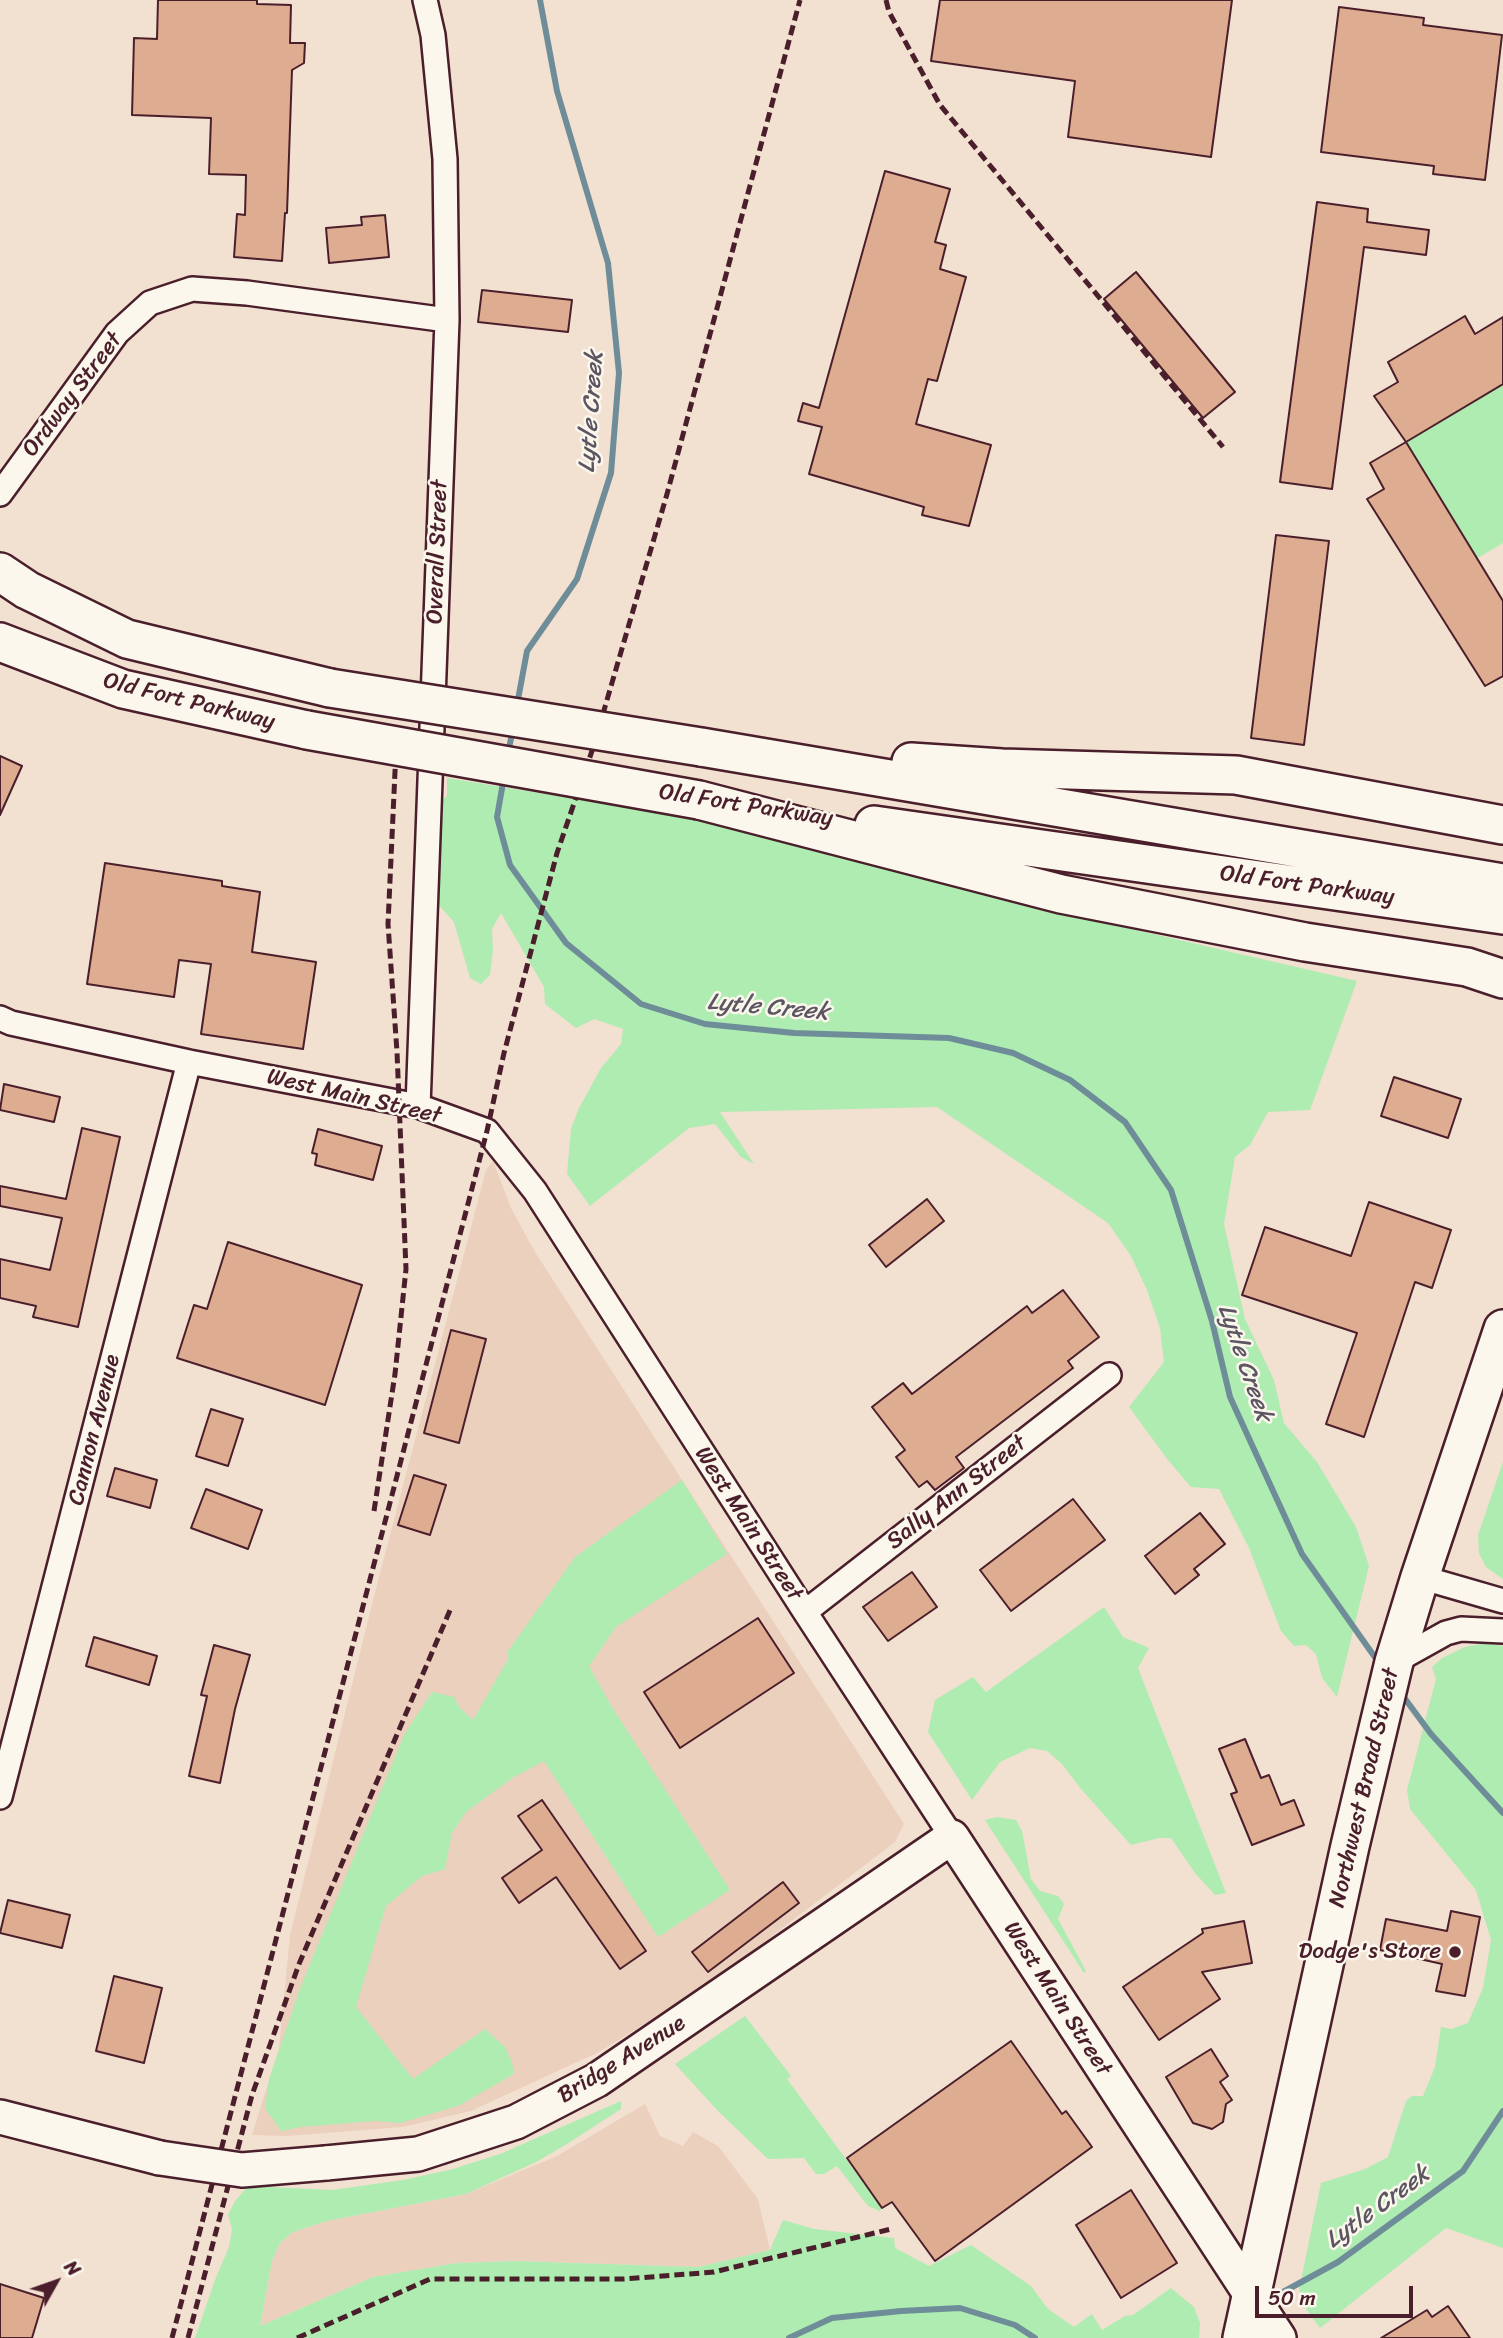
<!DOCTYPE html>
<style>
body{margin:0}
#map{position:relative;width:1503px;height:2338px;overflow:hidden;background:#f2e0d1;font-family:Sriracha,sans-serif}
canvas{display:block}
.north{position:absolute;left:21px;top:2247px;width:70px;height:70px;-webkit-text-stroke:5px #fbf7ec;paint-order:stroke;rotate:50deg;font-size:19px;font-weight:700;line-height:28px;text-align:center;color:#4a1f2b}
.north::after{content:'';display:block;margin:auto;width:24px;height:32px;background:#4a1f2b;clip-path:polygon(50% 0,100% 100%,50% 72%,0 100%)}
.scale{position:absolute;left:1255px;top:2286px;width:158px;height:32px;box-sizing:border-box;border:4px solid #4a1f2b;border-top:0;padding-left:9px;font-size:21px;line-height:24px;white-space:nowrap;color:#4a1f2b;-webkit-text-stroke:5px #fbf7ec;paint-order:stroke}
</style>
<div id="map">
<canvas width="1503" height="2338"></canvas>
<div class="north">N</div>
<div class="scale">50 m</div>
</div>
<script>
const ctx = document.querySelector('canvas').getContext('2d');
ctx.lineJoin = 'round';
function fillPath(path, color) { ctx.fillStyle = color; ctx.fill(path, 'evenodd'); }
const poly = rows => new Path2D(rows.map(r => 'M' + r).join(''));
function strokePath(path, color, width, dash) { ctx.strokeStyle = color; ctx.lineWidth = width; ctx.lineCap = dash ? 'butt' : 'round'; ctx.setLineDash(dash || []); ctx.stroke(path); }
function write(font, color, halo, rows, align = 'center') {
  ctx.font = font + ' Sriracha,sans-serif'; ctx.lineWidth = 5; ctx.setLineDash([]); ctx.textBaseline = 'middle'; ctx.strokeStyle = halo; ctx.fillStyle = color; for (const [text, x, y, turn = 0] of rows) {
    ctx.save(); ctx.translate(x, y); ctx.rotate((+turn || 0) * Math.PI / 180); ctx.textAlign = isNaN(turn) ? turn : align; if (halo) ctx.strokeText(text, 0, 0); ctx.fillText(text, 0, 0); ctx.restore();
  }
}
fillPath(poly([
 [493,1161,511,1208,535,1252,904,1824,895,1842,717,1978,601,2051,471,2111,403,2127,287,2136,252,2135,279,2048,290,1935,374,1596,486,1170],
 [645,2104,660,2136,683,2146,693,2132,718,2146,758,2199,770,2250,698,2267,515,2261,457,2263,373,2277,260,2326,272,2261,280,2243,293,2232,327,2221,466,2194,557,2156]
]), '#ecd0be');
fillPath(poly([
 [1503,384,1503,543,1476,559,1406,442],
 [447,778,681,816,1049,910,1357,981,1310,1110,1268,1112,1250,1145,1235,1157,1224,1224,1245,1319,1274,1380,1284,1423,1317,1462,1356,1527,1369,1566,1337,1697,1322,1678,1316,1654,1306,1645,1294,1646,1281,1631,1249,1548,1219,1489,1191,1487,1168,1460,1129,1407,1164,1362,1160,1328,1147,1290,1131,1256,1108,1223,937,1107,720,1112,754,1164,741,1157,715,1124,689,1128,590,1206,567,1174,571,1129,579,1108,601,1068,621,1044,623,1029,594,1019,576,1028,545,1004,544,987,501,913,492,929,493,951,490,975,481,984,470,978,454,922,416,880,419,819,447,796],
 [1503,1462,1503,1579,1486,1567,1479,1553,1478,1535],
 [682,1480,727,1554,616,1627,589,1666,612,1707,730,1890,658,1937,544,1761,514,1777,466,1812,452,1833,445,1869,422,1876,386,1906,356,2007,413,2079,485,2029,505,2047,512,2062,514,2074,458,2106,400,2123,375,2121,301,2127,281,2131,265,2108,269,2079,301,1986,404,1735,432,1692,454,1697,460,1708,473,1720,508,1659,508,1651,575,1557],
 [1104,1607,1123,1637,1149,1648,1138,1668,1226,1893,1215,1895,1195,1873,1171,1838,1159,1838,1131,1845,1081,1789,1062,1764,1047,1751,1030,1748,1000,1762,972,1800,928,1732,935,1700,973,1677,986,1692],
 [1486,1643,1503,1646,1503,2248,1446,2228,1320,2328,1306,2309,1299,2290,1321,2183,1365,2169,1388,2157,1406,2101,1412,2096,1423,2096,1435,2067,1441,2027,1451,2029,1468,2023,1483,1988,1491,1940,1476,1890,1410,1809,1407,1790,1436,1679,1432,1667,1442,1658,1465,1647],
 [997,1817,1016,1820,1022,1831,1031,1879,1040,1891,1058,1896,1064,1904,1058,1919,1086,1971,1084,1973,985,1820],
 [745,2016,791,2076,787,2079,882,2208,880,2211,868,2206,837,2166,824,2174,816,2174,804,2158,768,2159,718,2111,675,2064],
 [621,2101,621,2109,567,2144,536,2162,466,2194,327,2221,293,2232,280,2243,272,2261,260,2326,373,2277,457,2263,515,2261,698,2267,770,2250,783,2220,814,2229,894,2238,895,2248,929,2266,971,2245,1031,2286,1048,2309,1074,2327,1092,2314,1102,2330,1125,2316,1133,2315,1171,2288,1194,2307,1200,2323,1199,2338,195,2338,215,2280,229,2247,232,2229,228,2215,235,2201,248,2186,332,2190,403,2180,453,2169,500,2154]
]), '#aeecb2');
strokePath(poly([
 [517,705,527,651,577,579,611,473,619,373,608,263,557,91,540,0],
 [508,753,513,729],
 [504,777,497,817,510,865,566,943,641,1004,705,1024,794,1033,949,1038,1013,1053,1070,1080,1125,1122,1171,1190,1212,1321,1230,1397,1302,1554,1379,1663],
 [1400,1692,1431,1734,1503,1813],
 [1268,2304,1283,2292,1338,2262,1463,2171,1503,2111],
 [789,2338,832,2318,901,2311,960,2308,1015,2325,1035,2338]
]), '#6e8d98', 6);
const building = poly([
 [158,0,257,0,257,4,291,5,290,43,305,43,304,63,292,70,287,213,285,213,282,261,234,257,237,214,245,215,246,175,209,174,211,118,132,115,134,38,157,39,158,0],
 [940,0,1232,0,1211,157,1068,137,1075,81,931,61,940,0],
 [1339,7,1424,18,1423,25,1502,35,1485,180,1433,174,1434,166,1321,152,1339,7],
 [885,171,950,189,935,242,946,245,940,269,966,277,937,381,928,379,916,424,991,445,969,526,922,515,924,507,809,474,822,427,798,421,803,403,819,408,885,171],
 [1317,202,1368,209,1367,222,1429,230,1426,255,1364,247,1332,489,1280,482,1317,202],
 [385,215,389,257,329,263,326,228,362,225,361,217,385,215],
 [1136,272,1235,392,1203,418,1104,299,1136,272],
 [482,290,572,300,568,332,478,322,482,290],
 [1465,316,1475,334,1503,317,1503,384,1406,442,1374,396,1398,382,1388,362,1465,316],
 [1406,442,1503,601,1503,676,1485,686,1367,499,1384,489,1370,463,1406,442],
 [1276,535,1329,541,1304,745,1251,738,1276,535],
 [0,756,22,766,0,815,0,756],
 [105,863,222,881,222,886,260,892,252,952,316,962,303,1049,201,1034,211,964,179,960,174,997,87,984,105,863],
 [1394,1077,1461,1099,1448,1138,1381,1116,1394,1077],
 [4,1084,60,1097,54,1122,0,1110,4,1084],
 [82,1128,120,1137,78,1327,33,1317,36,1306,0,1298,0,1259,50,1270,62,1218,0,1206,0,1186,66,1199,82,1128],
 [318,1129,382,1146,373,1180,315,1165,317,1154,312,1153,318,1129],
 [927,1199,944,1221,886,1267,869,1245,927,1199],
 [1369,1202,1451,1230,1432,1288,1415,1282,1364,1437,1326,1424,1357,1333,1242,1295,1265,1227,1351,1256,1369,1202],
 [228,1242,362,1285,325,1405,177,1358,194,1305,207,1309,228,1242],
 [1063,1290,1099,1337,1068,1361,1073,1368,956,1457,964,1468,935,1490,927,1481,919,1487,896,1457,905,1450,872,1407,903,1383,912,1394,1027,1306,1032,1313,1063,1290],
 [451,1330,486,1339,459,1443,424,1433,451,1330],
 [211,1409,243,1419,228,1466,196,1456,211,1409],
 [115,1468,157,1480,150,1508,107,1496,115,1468],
 [414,1475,446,1485,430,1535,398,1525,414,1475],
 [206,1489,262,1510,248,1549,191,1528,206,1489],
 [1073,1499,1105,1540,1011,1611,980,1570,1073,1499],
 [1200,1513,1225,1544,1194,1569,1199,1575,1175,1594,1145,1556,1200,1513],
 [912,1572,937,1607,888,1641,863,1607,912,1572],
 [758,1618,794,1673,680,1748,644,1692,758,1618],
 [94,1637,157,1656,149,1685,86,1666,94,1637],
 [214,1645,250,1655,235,1709,220,1783,189,1776,207,1696,201,1695,214,1645],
 [1245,1739,1261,1778,1269,1775,1281,1805,1294,1800,1304,1825,1252,1845,1231,1794,1237,1792,1219,1749,1245,1739],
 [542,1800,646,1951,620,1969,556,1877,519,1903,502,1878,542,1850,518,1816,542,1800],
 [783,1882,799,1903,708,1972,692,1952,783,1882],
 [8,1900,70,1915,62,1948,0,1933,8,1900],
 [1451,1911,1480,1917,1465,1996,1436,1991,1442,1964,1380,1950,1386,1919,1447,1931,1451,1911],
 [1244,1921,1252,1963,1202,1972,1220,1999,1159,2040,1123,1987,1203,1933,1202,1929,1244,1921],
 [114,1976,162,1988,144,2063,96,2051,114,1976],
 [1011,2041,1062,2114,1066,2111,1092,2147,935,2261,892,2202,882,2208,847,2158,1011,2041],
 [1211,2049,1228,2076,1220,2082,1232,2100,1226,2104,1223,2122,1212,2129,1193,2123,1166,2077,1211,2049],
 [1131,2190,1177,2263,1121,2298,1076,2225,1131,2190],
 [0,2284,44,2298,32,2338,0,2338,0,2284],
 [1448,2306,1470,2338,1381,2338,1427,2310,1432,2317,1448,2306]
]);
fillPath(building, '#deac91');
strokePath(building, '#4a1f2b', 2);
const street = poly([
 [0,494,117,333,150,303,192,289,247,293,447,320],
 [0,1018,11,1023,189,1062,418,1106,487,1131,535,1191,805,1612,952,1837],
 [418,1106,447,320,445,159,433,35,425,0],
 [1420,1577,1503,1601],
 [805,1612,1109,1375],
 [1394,1662,1446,1633,1461,1629,1503,1631],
 [0,1797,189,1062]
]);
const secondary = poly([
 [0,2117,160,2158],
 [326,2163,418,2154,516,2122,597,2080,952,1837,1279,2338]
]);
const primary = poly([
 [0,572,27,590,127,639,330,688],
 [0,642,123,689,307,730],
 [701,747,1503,883],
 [911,762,1002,768,1236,775,1503,825],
 [699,800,1061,894,1305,942,1467,967,1503,979],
 [874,825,1503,915],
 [1242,2338,1350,1846,1394,1662,1420,1577,1503,1329]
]);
strokePath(street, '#4a1f2b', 28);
strokePath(secondary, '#4a1f2b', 38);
strokePath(primary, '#4a1f2b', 42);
strokePath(street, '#fbf7ec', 23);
strokePath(secondary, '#fbf7ec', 33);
strokePath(primary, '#fbf7ec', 37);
strokePath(poly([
 [886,0,889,12,940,105,1223,447],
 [374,1511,395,1374,406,1269,397,1052,388,924,397,728],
 [172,2338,487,1131,504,1053,557,853,593,748,667,494,800,0],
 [188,2338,252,2095,299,1964,451,1608],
 [297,2338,430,2279,624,2279,714,2272,891,2229]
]), '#4a1f2b', 5, [10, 5]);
const secondaryBridge = poly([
 [160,2158,242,2170,326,2163]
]);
const primaryBridge = poly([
 [330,688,701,747],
 [307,730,699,800]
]);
strokePath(secondaryBridge, '#4a1f2b', 38, []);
strokePath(primaryBridge, '#4a1f2b', 42, []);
strokePath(secondaryBridge, '#fbf7ec', 33);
strokePath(primaryBridge, '#fbf7ec', 37);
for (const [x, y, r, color] of [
 [1455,1952,7,"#4a1f2b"]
]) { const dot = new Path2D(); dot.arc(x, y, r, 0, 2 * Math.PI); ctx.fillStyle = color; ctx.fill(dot); strokePath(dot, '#fbf7ec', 2.5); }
write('23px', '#4a1f2b', '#fbf7ec', [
 ["Ordway Street",73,395,-53],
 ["Overall Street",438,552,-88],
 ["Old Fort Parkway",189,702,14],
 ["Old Fort Parkway",746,806,9],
 ["Old Fort Parkway",1307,886,8],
 ["West Main Street",354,1097,13],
 ["Cannon Avenue",95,1430,-76],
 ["Sally Ann Street",957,1493,-38],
 ["West Main Street",748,1524,57],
 ["Northwest Broad Street",1365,1788,-77],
 ["West Main Street",1057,1999,57],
 ["Bridge Avenue",622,2060,-32]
]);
write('23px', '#4a1f2b', '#fbf7ec', [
 ["Dodge's Store",1441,1952]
], 'right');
write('italic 24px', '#5c5662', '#fbf7ec', [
 ["Lytle Creek",592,412,-86],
 ["Lytle Creek",768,1008,5],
 ["Lytle Creek",1244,1363,71],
 ["Lytle Creek",1378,2208,-36]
]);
</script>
